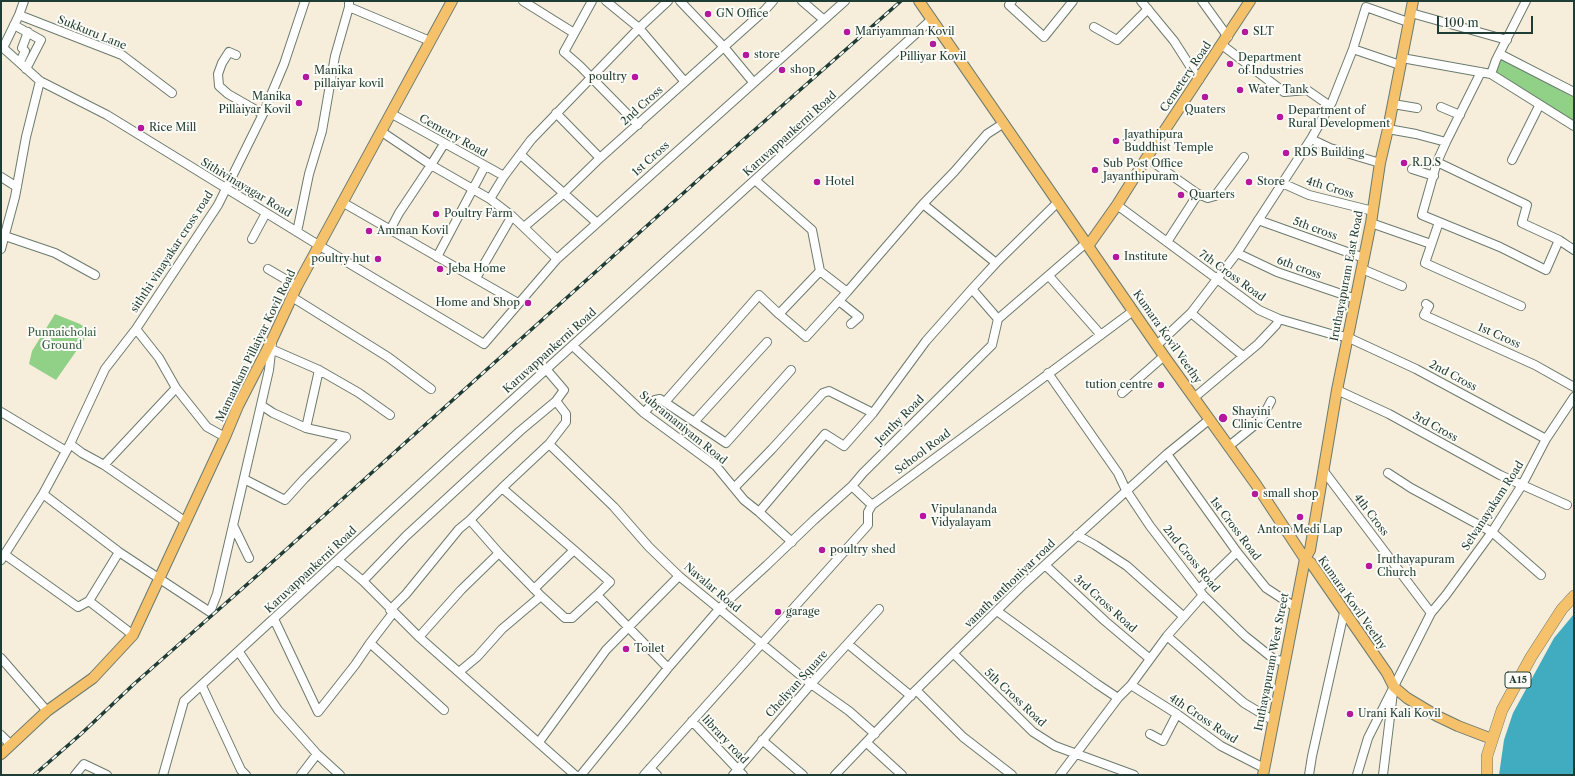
<!DOCTYPE html>
<style>
body{margin:0}
#map{position:relative;width:1575px;height:776px;overflow:hidden;background:#f7eddb;font-family:"Libre Caslon Text",serif}
canvas{display:block}
.frame{position:absolute;inset:0;border:2px solid #1f3d34;pointer-events:none}
.scale{position:absolute;left:1437px;top:16px;width:96px;height:18px;box-sizing:border-box;border:2px solid #1f3d34;border-top:0;padding-left:5px;font-size:12px;line-height:14px;white-space:nowrap;color:#1f3d34;-webkit-text-stroke:3px #fdfcf7;paint-order:stroke}
</style>
<div id="map">
<canvas width="1575" height="776"></canvas>
<div class="frame"></div>
<div class="scale">100 m</div>
</div>
<script>
const ctx = document.querySelector('canvas').getContext('2d');
ctx.lineJoin = 'round';
function fillPath(path, color) { ctx.fillStyle = color; ctx.fill(path, 'evenodd'); }
const poly = rows => new Path2D(rows.map(r => 'M' + r).join(''));
function strokePath(path, color, width, dash) { ctx.strokeStyle = color; ctx.lineWidth = width; ctx.lineCap = dash ? 'butt' : 'round'; ctx.setLineDash(dash || []); ctx.stroke(path); }
function write(font, color, halo, rows, align = 'center') {
  ctx.font = font + ' "Libre Caslon Text",serif'; ctx.lineWidth = 4; ctx.setLineDash([]); ctx.textBaseline = 'middle'; ctx.strokeStyle = halo; ctx.fillStyle = color; for (const [text, x, y, turn = 0] of rows) {
    ctx.save(); ctx.translate(x, y); ctx.rotate((+turn || 0) * Math.PI / 180); ctx.textAlign = isNaN(turn) ? turn : align; if (halo) ctx.strokeText(text, 0, 0); ctx.fillText(text, 0, 0); ctx.restore();
  }
}
fillPath(poly([
 [1502,58,1574,98,1574,121,1495,72],
 [55,314,80,324,87,329,84,340,56,380,29,364,32,351]
]), '#90d087');
fillPath(poly([
 [1574,614,1574,775,1499,775,1504,740,1513,713,1554,638]
]), '#41acc0');
const minor = poly([
 [523,1,574,33],
 [592,1,564,52,580,66,638,125],
 [606,1,639,28,685,82],
 [680,1,724,47,753,82],
 [802,1,823,19],
 [1012,1,1009,5,1044,37,1073,1],
 [1141,1,1174,41,1199,80],
 [1202,1,1228,37],
 [349,7,430,41],
 [1411,13,1507,40],
 [19,15,122,55,172,93],
 [14,25,41,40,26,69],
 [1094,27,1117,40,1148,9],
 [1222,45,1284,92,1307,90,1330,106],
 [1,46,40,81,107,115,320,246,484,344,557,259,845,1],
 [3,48,19,15,24,1],
 [1353,49,1400,65],
 [1500,54,1574,92],
 [236,55,229,52,222,63,218,74,219,86,228,94,263,114],
 [1402,58,1491,74,1574,126],
 [20,62,25,51,22,48,28,32],
 [1491,74,1496,60,1526,1],
 [1393,104,1417,108],
 [1441,107,1460,115],
 [556,113,600,158],
 [392,114,504,176],
 [1388,129,1416,134,1446,142,1481,72],
 [382,132,431,165,490,199,512,216,557,259],
 [1311,139,1330,148,1380,163],
 [1446,142,1437,162,1422,215,1500,247,1546,270,1559,240],
 [521,155,597,223],
 [1147,158,1198,194,1208,198,1215,196,1244,157],
 [1512,160,1539,106],
 [1437,162,1527,205,1522,223,1559,240,1574,250],
 [1412,169,1434,176],
 [1,177,17,187],
 [755,180,812,230,820,271,779,314,806,337,847,292,923,204,996,263],
 [1282,183,1309,195,1373,211],
 [490,199,504,176,531,140,639,28,668,1],
 [342,202,518,303],
 [923,204,954,172,987,134,1004,123],
 [1117,205,1259,310,1279,319,1331,334,1347,337,1416,369,1546,439],
 [1258,220,1364,258],
 [1439,222,1425,263,1521,306],
 [1371,223,1431,244],
 [524,227,563,194,600,158,764,11,773,1],
 [390,230,399,213,431,165,444,144],
 [297,232,309,174,322,131,335,56,349,7,349,1],
 [5,236,55,253,95,275],
 [252,239,266,213],
 [1167,242,1198,194],
 [1,249,15,197,26,137,40,81],
 [1237,253,1277,272,1356,299],
 [437,257,485,166],
 [268,269,297,286],
 [1362,269,1402,286],
 [820,271,847,292],
 [1049,276,1101,335],
 [476,278,512,216],
 [972,289,998,319],
 [292,297,388,357,431,389],
 [839,301,859,317,851,324],
 [1426,304,1429,306,1424,315,1535,365,1574,387],
 [1191,313,1243,356],
 [136,329,159,358,176,388,207,427,225,437],
 [1157,345,1191,313,1237,253,1311,139,1332,102,1353,49,1366,7,1408,22],
 [573,346,644,413,716,466,744,500,759,512],
 [271,349,319,370,359,393,390,415],
 [1048,373,1118,473,1126,490,1150,526,1203,595,1245,636,1275,660,1285,661],
 [1337,390,1389,414,1500,475,1567,505],
 [1122,393,1164,356],
 [1195,397,1258,344,1276,325,1279,319],
 [665,402,759,295,779,314],
 [261,405,273,413,306,428,346,437],
 [1,412,66,451],
 [644,413,655,400,660,399,726,443,791,370],
 [695,421,767,342],
 [306,428,319,370],
 [70,444,82,453,104,465,186,522],
 [549,444,614,507,649,547,679,576,811,684,849,711,875,734],
 [1229,446,1261,420,1271,401],
 [1167,454,1237,552,1266,588,1295,607],
 [104,465,176,388],
 [1323,470,1431,613],
 [1388,473,1411,488,1492,532,1541,575],
 [244,479,285,500,304,479,346,437],
 [852,486,872,505],
 [502,488,549,444,566,422,566,414,556,401,564,390,546,369],
 [734,488,772,449,823,393,829,391,873,413],
 [43,494,119,552,210,612,217,594,261,405,269,370,272,343],
 [233,525,249,558],
 [1077,535,1095,545,1127,566,1184,617],
 [792,542,759,512,825,434,844,446,873,413,926,341,972,289,996,263,1058,202],
 [499,553,470,520,502,488,574,550],
 [4,554,78,607,89,601,133,635],
 [1,560,43,494,70,444,105,369,136,329,218,205,263,114,284,64,305,1],
 [338,560,363,581,419,637,575,775],
 [1045,565,1105,621,1150,659],
 [363,581,406,536,520,431,556,401],
 [534,589,574,550,610,582,597,595],
 [1199,589,1237,552],
 [541,596,565,618,572,618,597,595,668,668],
 [89,601,119,552],
 [390,610,406,594,459,529,470,520],
 [997,611,1097,684,1118,698],
 [274,619,318,712,355,665,370,643,393,613],
 [1167,636,1244,703,1274,721],
 [419,637,461,590,499,553,541,596,502,629,477,657,459,672],
 [370,643,444,710],
 [848,644,911,696],
 [239,652,278,710,317,754,340,775],
 [954,654,1033,732,1055,746,1134,775],
 [1,658,47,711],
 [1131,685,1177,714,1221,746,1264,768],
 [202,686,241,770,246,775],
 [916,690,963,737,1012,775],
 [692,721,743,775],
 [1150,734,1163,741,1177,714],
 [1,735,11,745],
 [762,740,803,775],
 [539,742,606,650,679,576],
 [867,743,902,775],
 [650,768,657,775],
 [75,775,84,764,107,775],
 [163,775,184,701,454,453,932,19],
 [301,775,317,754],
 [581,775,668,668,720,608,767,565,814,520,852,486,863,473,992,345,998,319,1086,243],
 [644,775,868,525,868,512,872,505,1133,311],
 [733,775,811,684,879,609],
 [835,775,916,690,1024,584,1167,454,1210,419],
 [1060,775,1118,698,1131,685,1167,636,1203,595],
 [1309,775,1312,756,1344,613],
 [1357,775,1368,738,1431,613,1446,595,1492,532,1522,485,1546,439,1574,397],
 [1383,775,1393,692]
]);
const major = poly([
 [919,1,1164,356,1255,483,1305,559,1311,563,1387,673,1394,687,1407,698,1437,716,1458,726,1492,739],
 [1088,246,1117,205,1149,154,1250,1],
 [1,754,47,711,93,678,133,635,225,437,238,406,272,340,297,286,452,1],
 [1263,775,1305,559,1310,550,1337,390,1371,223,1380,163,1388,129,1413,1]
]);
const highway = poly([
 [1487,775,1487,756,1502,710,1531,657,1562,609,1574,596]
]);
strokePath(minor, '#6b7b6e', 10);
strokePath(major, '#6b7b6e', 12);
strokePath(highway, '#6b7b6e', 12);
strokePath(minor, '#fff', 8);
strokePath(major, '#f5c16b', 10);
strokePath(highway, '#f5c16b', 11);
const rail = poly([
 [34,775,81,734,134,684,260,573,708,171,901,1]
]);
strokePath(rail, '#1f3d34', 3.5);
strokePath(rail, '#fdfcf7', 2, [6]);
for (const [x, y, r, color] of [
 [708,14,4,"#b5179e"],
 [847,32,4,"#b5179e"],
 [1245,32,4,"#b5179e"],
 [933,44,4,"#b5179e"],
 [746,55,4,"#b5179e"],
 [1230,64,4,"#b5179e"],
 [782,70,4,"#b5179e"],
 [306,77,4,"#b5179e"],
 [635,77,4,"#b5179e"],
 [1240,90,4,"#b5179e"],
 [1205,97,4,"#b5179e"],
 [299,103,4,"#b5179e"],
 [1280,117,4,"#b5179e"],
 [141,128,4,"#b5179e"],
 [1116,141,4,"#b5179e"],
 [1286,153,4,"#b5179e"],
 [1404,163,4,"#b5179e"],
 [1095,170,4,"#b5179e"],
 [817,182,4,"#b5179e"],
 [1249,182,4,"#b5179e"],
 [1181,195,4,"#b5179e"],
 [436,214,4,"#b5179e"],
 [369,231,4,"#b5179e"],
 [1116,257,4,"#b5179e"],
 [378,259,4,"#b5179e"],
 [440,269,4,"#b5179e"],
 [528,303,4,"#b5179e"],
 [1161,385,4,"#b5179e"],
 [1223,418,5,"#b5179e"],
 [1255,494,4,"#b5179e"],
 [923,516,4,"#b5179e"],
 [1300,517,4,"#b5179e"],
 [822,550,4,"#b5179e"],
 [1369,566,4,"#b5179e"],
 [778,612,4,"#b5179e"],
 [626,649,4,"#b5179e"],
 [1350,714,4,"#b5179e"]
]) { const dot = new Path2D(); dot.arc(x, y, r, 0, 2 * Math.PI); ctx.fillStyle = color; ctx.fill(dot); strokePath(dot, '#fdfcf7', 1.5); }
for (const [x, y, w] of [
 [1518,680,26]
]) { const box = new Path2D(); box.roundRect(x - w / 2, y - 8, w, 16, 3); ctx.fillStyle = '#fdfcf7'; ctx.fill(box); strokePath(box, '#1f3d34', 1); }
write('bold 10px', '#1f3d34', null, [
 ["A15",1518,680]
]);
write('11px', '#1f3d34', '#fdfcf7', [
 ["GN Office",716,14],
 ["Mariyamman Kovil",855,32],
 ["SLT",1253,32],
 ["store",754,55],
 ["Pilliyar Kovil",933,57,"center"],
 ["Department",1238,58],
 ["of Industries",1238,71],
 ["shop",790,70],
 ["Manika",314,71],
 ["pillaiyar kovil",314,84],
 ["poultry",627,77,"right"],
 ["Water Tank",1248,90],
 ["Manika",291,97,"right"],
 ["Pillaiyar Kovil",291,110,"right"],
 ["Quaters",1205,110,"center"],
 ["Department of",1288,111],
 ["Rural Development",1288,124],
 ["Rice Mill",149,128],
 ["Jayathipura",1124,135],
 ["Buddhist Temple",1124,148],
 ["RDS Building",1294,153],
 ["R.D.S",1412,163],
 ["Sub Post Office",1103,164],
 ["Jayanthipuram",1103,177],
 ["Hotel",825,182],
 ["Store",1257,182],
 ["Quarters",1189,195],
 ["Poultry Farm",444,214],
 ["Amman Kovil",377,231],
 ["Institute",1124,257],
 ["poultry hut",370,259,"right"],
 ["Jeba Home",448,269],
 ["Home and Shop",520,303,"right"],
 ["tution centre",1153,385,"right"],
 ["Shayini",1232,412],
 ["Clinic Centre",1232,425],
 ["small shop",1263,494],
 ["Vipulananda",931,510],
 ["Vidyalayam",931,523],
 ["Anton Medi Lap",1300,530,"center"],
 ["poultry shed",830,550],
 ["Iruthayapuram",1377,560],
 ["Church",1377,573],
 ["garage",786,612],
 ["Toilet",634,649],
 ["Urani Kali Kovil",1358,714]
], 'left');
write('11px', '#1f3d34', '#fdfcf7', [
 ["Sukkuru Lane",92,33,22],
 ["Cemetery Road",1186,77,-56],
 ["2nd Cross",642,106,-42],
 ["Karuvappankerni Road",790,134,-42],
 ["Cemetry Road",453,136,29],
 ["1st Cross",651,159,-42],
 ["Sithivinayagar Road",246,188,31],
 ["4th Cross",1330,188,17],
 ["5th cross",1315,229,20],
 ["siththi vinayakar cross road",172,252,-57],
 ["6th cross",1299,268,20],
 ["7th Cross Road",1232,276,36],
 ["Iruthayapuram East Road",1347,276,-79],
 ["1st Cross",1499,336,24],
 ["Kumara Kovil Veethy",1167,337,55],
 ["Mamankam Pillaiyar Kovil Road",256,346,-64],
 ["Karuvappankerni Road",550,351,-42],
 ["2nd Cross",1453,376,28],
 ["Jenthy Road",900,420,-45],
 ["3rd Cross",1435,427,29],
 ["Subramaniyam Road",683,428,39],
 ["School Road",923,452,-37],
 ["Selvanayakam Road",1493,506,-57],
 ["4th Cross",1371,515,53],
 ["1st Cross Road",1235,529,53],
 ["2nd Cross Road",1191,559,51],
 ["Karuvappankerni Road",311,570,-43],
 ["vanath anthoniyar road",1010,584,-44],
 ["Navalar Road",712,588,40],
 ["Kumara Kovil Veethy",1352,603,55],
 ["3rd Cross Road",1105,604,42],
 ["Iruthayapuram West Street",1272,662,-79],
 ["Cheliyan Square",797,684,-48],
 ["5th Cross Road",1015,698,43],
 ["4th Cross Road",1203,719,34],
 ["library road",725,740,47]
]);
write('11px', '#3b6249', '#fdfcf7', [
 ["Punnaicholai",62,333],
 ["Ground",62,346]
]);
</script>
